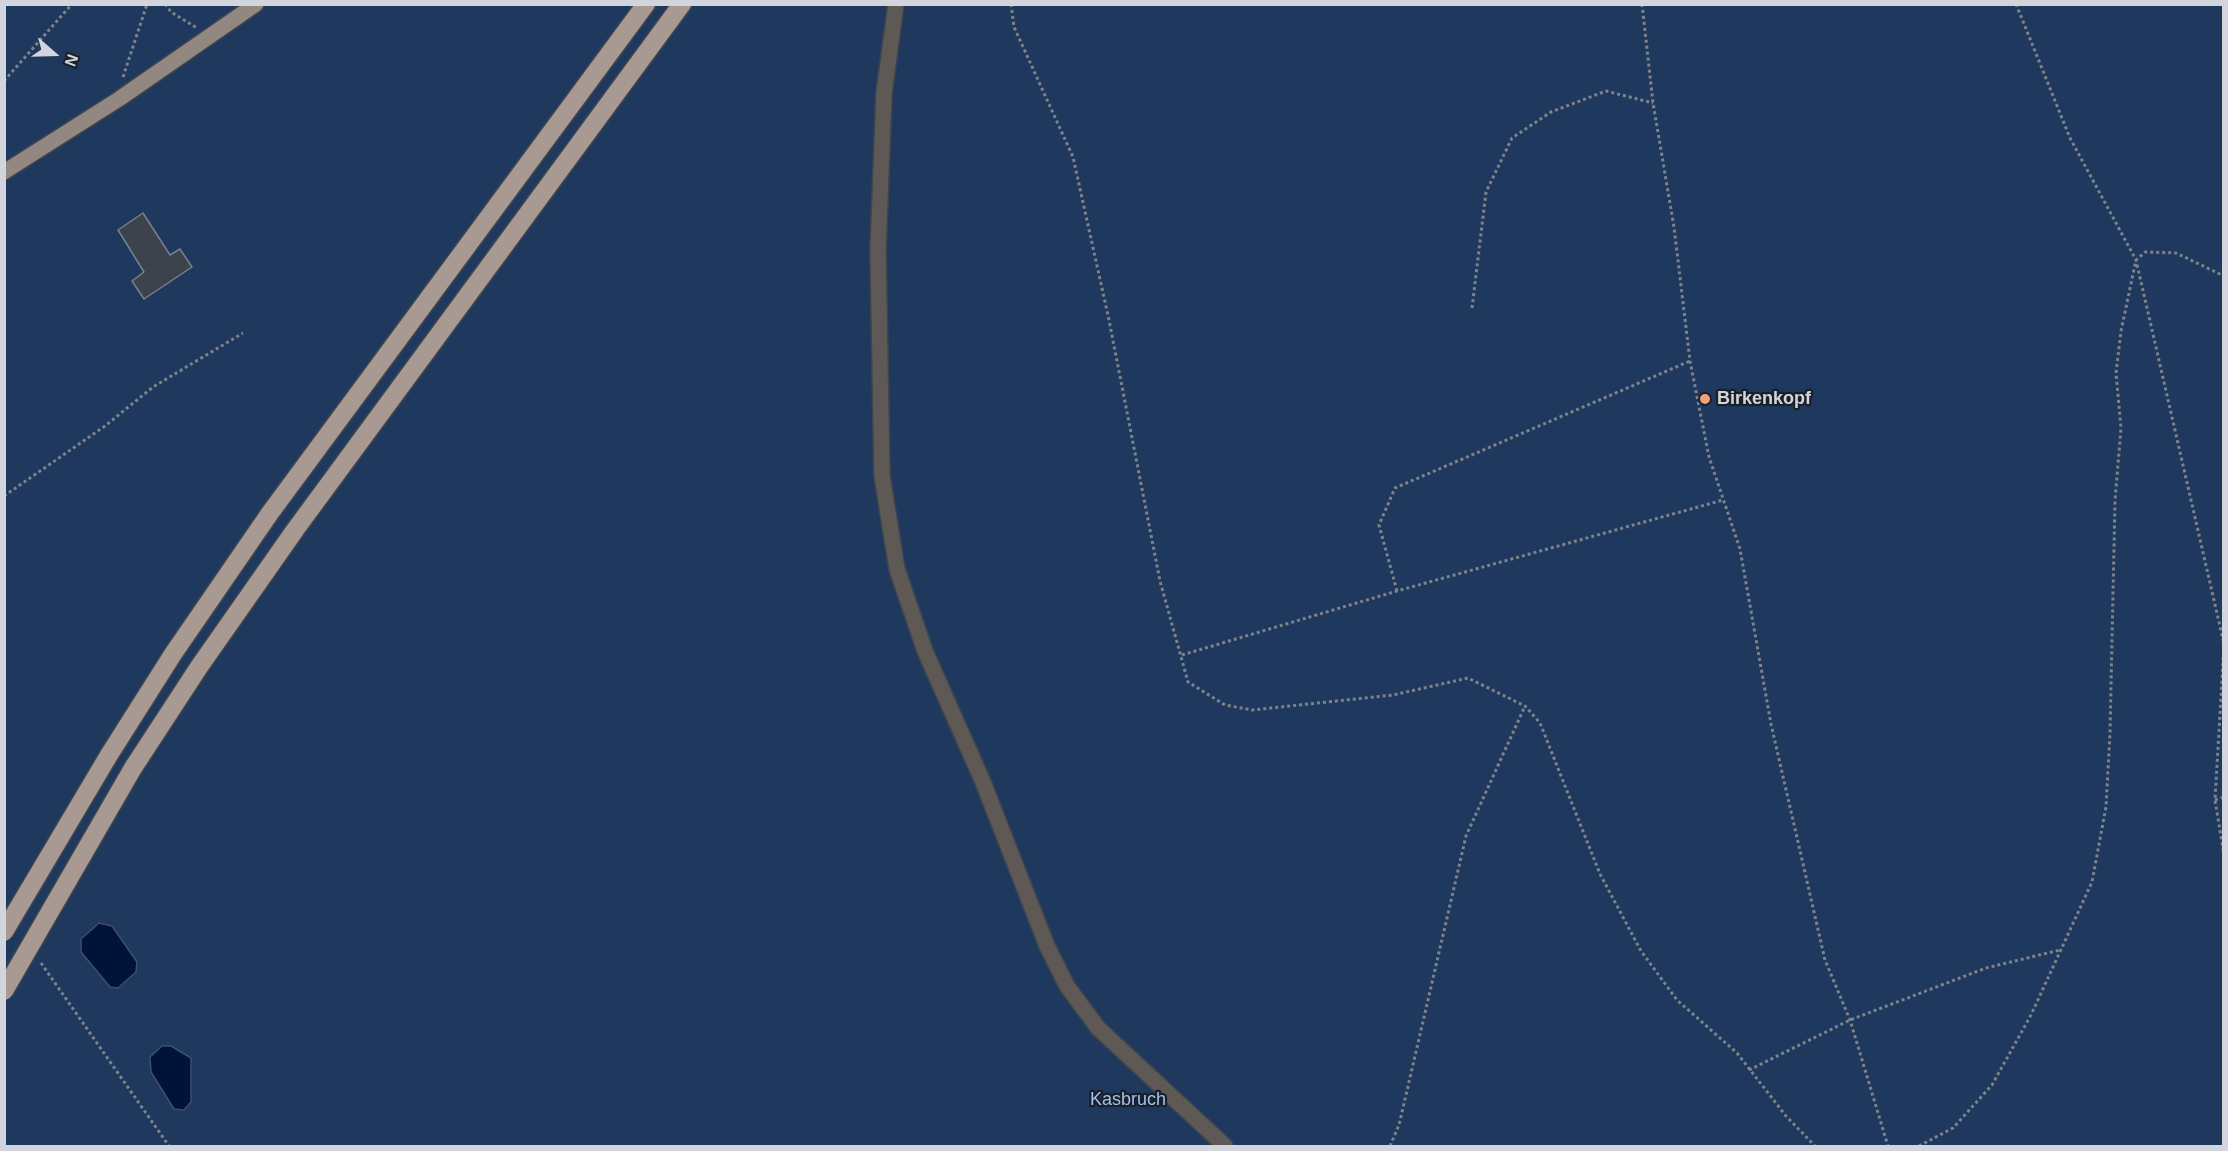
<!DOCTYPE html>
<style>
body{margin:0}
#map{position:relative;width:2228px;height:1151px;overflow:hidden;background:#242a33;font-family:Helvetica,sans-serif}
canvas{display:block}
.frame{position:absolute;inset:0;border:6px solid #d2d6dc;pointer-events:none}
.north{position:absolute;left:24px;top:24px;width:60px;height:60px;-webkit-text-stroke:4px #1a2029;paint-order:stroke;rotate:110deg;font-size:16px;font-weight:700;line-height:24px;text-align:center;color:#d2d6dc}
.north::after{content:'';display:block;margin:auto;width:21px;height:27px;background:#d2d6dc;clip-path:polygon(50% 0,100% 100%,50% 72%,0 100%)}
</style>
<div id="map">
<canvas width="2228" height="1151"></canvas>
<div class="frame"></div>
<div class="north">N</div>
</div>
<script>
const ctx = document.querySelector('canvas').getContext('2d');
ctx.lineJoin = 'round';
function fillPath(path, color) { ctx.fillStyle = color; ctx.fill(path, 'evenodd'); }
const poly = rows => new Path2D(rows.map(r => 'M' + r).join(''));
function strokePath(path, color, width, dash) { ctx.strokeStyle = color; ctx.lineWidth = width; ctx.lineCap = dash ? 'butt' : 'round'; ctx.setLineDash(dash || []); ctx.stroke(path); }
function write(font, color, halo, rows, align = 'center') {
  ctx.font = font + ' Helvetica,sans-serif'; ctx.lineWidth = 4.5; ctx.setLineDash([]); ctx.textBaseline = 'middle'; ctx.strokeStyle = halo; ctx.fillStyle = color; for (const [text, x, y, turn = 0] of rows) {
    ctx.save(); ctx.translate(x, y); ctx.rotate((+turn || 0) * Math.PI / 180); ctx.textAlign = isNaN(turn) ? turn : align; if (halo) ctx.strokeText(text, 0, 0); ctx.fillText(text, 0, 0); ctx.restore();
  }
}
fillPath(poly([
 [4,5,2223,5,2223,1146,5,1146]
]), '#1f395e');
const water = poly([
 [99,923,112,926,137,962,136,972,118,988,110,987,81,952,81,939,99,923],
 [162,1046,171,1046,191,1058,191,1102,184,1110,174,1109,151,1072,150,1057,162,1046]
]);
fillPath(water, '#001339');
strokePath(water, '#3f4e6a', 1.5);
const building = poly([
 [143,213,170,255,180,249,192,267,144,299,132,281,144,272,118,230,143,213]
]);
fillPath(building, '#3c434d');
strokePath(building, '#78808c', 1.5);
const minor = poly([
 [896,4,884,93,878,250,882,476,897,569,925,651,983,782,1047,946,1067,986,1098,1028,1225,1146]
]);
const major = poly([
 [4,172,119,99,256,4]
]);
const highway = poly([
 [109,755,173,654,270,513,646,4],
 [133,768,199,667,295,530,682,4]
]);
strokePath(minor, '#40464e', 18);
strokePath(major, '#40464e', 18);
strokePath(highway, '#40464e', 21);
strokePath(poly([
 [165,4,171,12,197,28],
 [1011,4,1014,27,1073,157,1109,320,1160,581,1188,682,1225,705,1252,710,1393,695,1468,678,1525,706,1540,723,1600,874,1641,951,1677,1000,1737,1053,1786,1116,1815,1146],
 [1642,4,1653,103,1674,227,1690,361,1709,457,1740,549,1771,724,1825,960,1850,1020,1888,1146],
 [2016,4,2070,138,2136,260,2224,644],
 [123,77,147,4],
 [4,81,72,4],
 [1472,308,1486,192,1512,138,1551,112,1606,91,1653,103],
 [4,496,105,426,153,387,243,333],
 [1397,591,1379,525,1395,488,1690,361],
 [2224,645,2215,800,2224,855],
 [1182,655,1397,591,1723,500],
 [2215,800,2224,797],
 [41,963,169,1146],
 [1749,1070,1850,1020,1986,968,2060,950],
 [1390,1146,1399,1125,1466,836,1525,706],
 [1919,1146,1953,1128,1992,1085,2031,1015,2092,882,2106,807,2110,733,2115,501,2121,428,2116,373,2121,331,2136,260,2145,252,2176,253,2224,276]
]), '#7e838a', 3, [3, 3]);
strokePath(minor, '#5f5956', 15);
strokePath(major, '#938782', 15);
strokePath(highway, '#a89993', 18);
const highwayBridge = poly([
 [4,932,109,755],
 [4,991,133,768]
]);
strokePath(highwayBridge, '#40464e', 21, []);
strokePath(highwayBridge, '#a89993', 18);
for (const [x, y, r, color] of [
 [1705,399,6,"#f1a27b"]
]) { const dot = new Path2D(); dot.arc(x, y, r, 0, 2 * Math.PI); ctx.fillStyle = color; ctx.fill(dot); strokePath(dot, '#1a2029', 2); }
write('bold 18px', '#d2d6dc', '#1a2029', [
 ["Birkenkopf",1717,399]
], 'left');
write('18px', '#a0c1f2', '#1a2029', [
 ["Kasbruch",1128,1100]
]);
</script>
